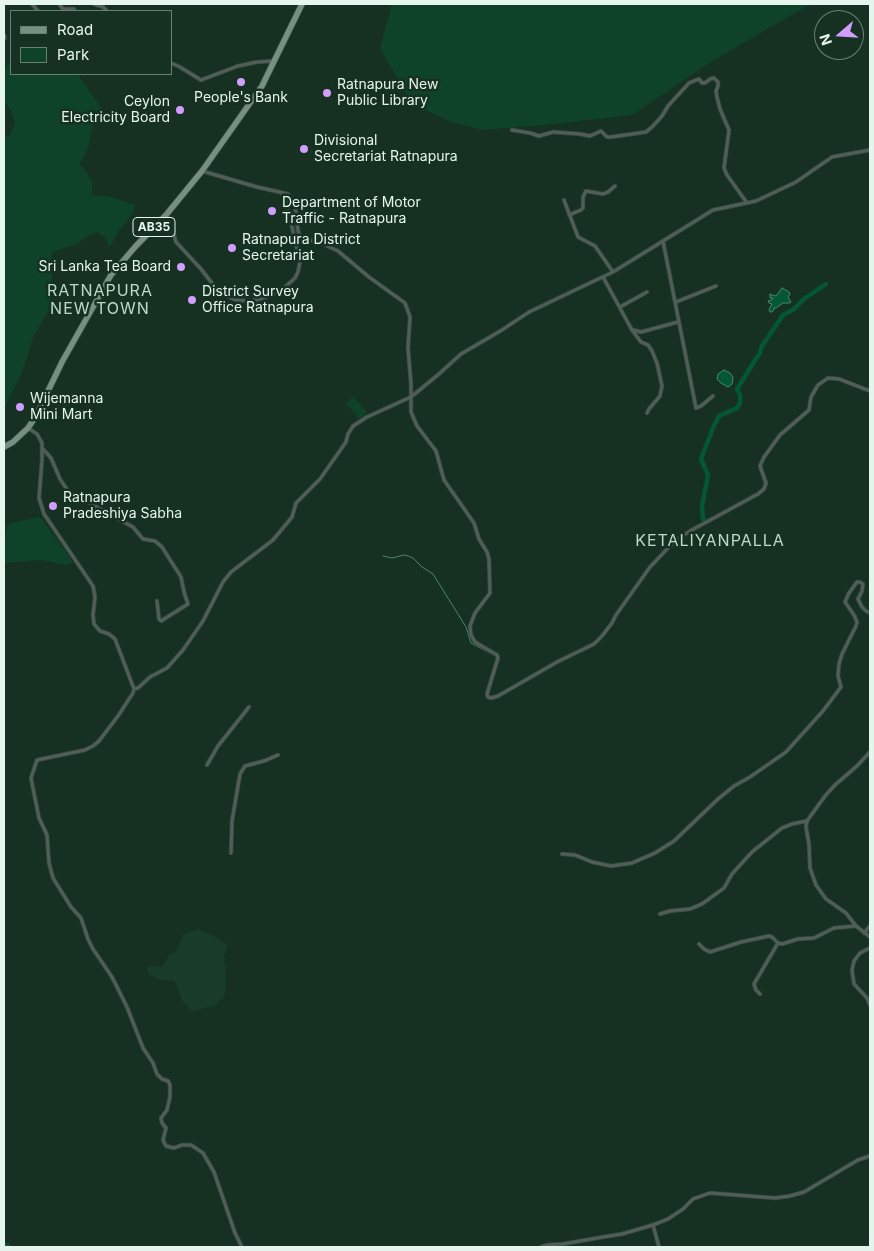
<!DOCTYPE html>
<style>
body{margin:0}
#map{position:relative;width:874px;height:1251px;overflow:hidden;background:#163122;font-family:Inter,sans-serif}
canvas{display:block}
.frame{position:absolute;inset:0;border:5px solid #e6f6ec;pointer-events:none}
.legend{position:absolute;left:10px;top:10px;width:162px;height:65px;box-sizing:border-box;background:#163122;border:1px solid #698073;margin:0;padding:6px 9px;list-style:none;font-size:15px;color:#e6f6ec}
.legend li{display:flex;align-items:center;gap:10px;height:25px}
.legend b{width:25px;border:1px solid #698073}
.north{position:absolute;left:814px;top:10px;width:50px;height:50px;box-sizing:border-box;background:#163122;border:1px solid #698073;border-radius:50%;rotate:251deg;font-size:14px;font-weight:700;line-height:20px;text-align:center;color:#e6f6ec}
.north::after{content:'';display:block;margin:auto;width:18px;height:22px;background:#d19dfe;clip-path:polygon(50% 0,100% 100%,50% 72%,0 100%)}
</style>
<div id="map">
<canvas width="874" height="1251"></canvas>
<div class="frame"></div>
<ul class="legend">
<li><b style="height:6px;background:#778f80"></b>Road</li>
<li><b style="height:14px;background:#0e432a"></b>Park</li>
</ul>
<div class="north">N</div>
</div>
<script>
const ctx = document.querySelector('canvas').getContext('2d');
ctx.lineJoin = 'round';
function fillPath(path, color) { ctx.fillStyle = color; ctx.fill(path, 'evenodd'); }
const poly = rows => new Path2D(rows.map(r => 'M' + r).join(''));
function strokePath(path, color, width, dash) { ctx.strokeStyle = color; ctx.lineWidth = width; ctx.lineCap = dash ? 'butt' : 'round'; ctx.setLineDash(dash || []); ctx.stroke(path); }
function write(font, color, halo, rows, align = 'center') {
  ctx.font = font + ' Inter,sans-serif'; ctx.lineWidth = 5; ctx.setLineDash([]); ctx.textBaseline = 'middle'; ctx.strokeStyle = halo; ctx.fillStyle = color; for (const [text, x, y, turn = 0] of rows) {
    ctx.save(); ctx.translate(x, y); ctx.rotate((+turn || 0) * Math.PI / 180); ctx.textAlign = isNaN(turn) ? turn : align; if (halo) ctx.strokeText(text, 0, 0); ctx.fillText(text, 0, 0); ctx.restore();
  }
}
fillPath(poly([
 [197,929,214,936,227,944,224,956,226,974,225,995,214,1006,192,1011,182,1000,175,981,159,980,148,973,146,966,162,967,170,954,176,952,183,935]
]), '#193c2a');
fillPath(poly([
 [392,4,810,4,809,5,714,60,632,115,544,125,482,130,451,122,411,103,380,48],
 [11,63,11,74,78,74,102,109,93,120,89,146,80,164,92,181,92,195,112,197,135,205,133,213,119,230,109,248,106,238,97,232,88,236,78,244,53,252,50,262,53,269,49,309,33,338,21,375,4,408,4,136,9,136,15,124,11,111,4,101,4,71,8,64],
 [353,397,367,412,360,419,346,404],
 [38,517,42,519,73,562,67,565,41,560,4,563,4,544,7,526,9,524]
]), '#0e432a');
const water = poly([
 [782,288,789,292,790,294,788,297,791,302,790,303,783,303,776,308,774,308,774,310,772,312,770,312,769,310,772,304,769,303,768,301,772,300,773,298,770,298,770,294,775,296,777,295,782,288],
 [724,370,730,373,733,377,732,384,728,387,721,383,717,379,718,374,724,370]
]);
fillPath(water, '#045735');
strokePath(water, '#48876c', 1);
strokePath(poly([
 [383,556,392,558,404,555,408,556,413,558,422,567,433,574,466,627,471,643,492,654]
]), '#48876c', 1);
strokePath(poly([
 [706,521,703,519,702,506,708,475,701,459,713,428,719,416,737,408,740,403,740,395,737,389,754,362,760,353,760,351,762,346,783,315,794,309,804,299,826,284]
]), '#045735', 4.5);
strokePath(poly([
 [4,1247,6,1247]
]), '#045735', 8);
const street = poly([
 [32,4,38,11],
 [59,4,63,9,74,9],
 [94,4,103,7,107,11],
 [4,35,5,38],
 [171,63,180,67,201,80,238,66,257,62,274,61],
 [512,130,530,133,539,136,553,132,580,134,590,136,601,131,607,137,611,137,646,132,652,127,662,116,668,106,689,83,699,79,702,83,705,83,710,79,714,78,718,82,718,86,716,91,717,97,720,109,729,130,724,168,727,175,747,203],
 [202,171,257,187,288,194,293,200,295,205,298,231,301,238,321,243,338,251,369,277,405,303,410,317,408,348,411,384,411,412,417,426,436,451,444,480,474,523,479,539,487,552,489,559,490,593,475,613,470,626,471,635,475,642,497,655,498,658,487,694,488,697,491,698,498,696,557,662,594,644,602,636,612,623,616,615,650,567,671,545,678,539,690,531,758,494,764,489,766,483,760,466,764,457,780,435,809,410,811,397,818,385,828,378,839,379,870,391],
 [564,200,578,237,595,246,613,272],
 [166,215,171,223,176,242,201,269,218,291,224,295,236,300,250,301,265,298,283,289,295,278,298,272,300,262,286,201,282,194],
 [569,215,581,210,583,208,583,197,586,191,603,194,608,192,615,186],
 [663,241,696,408,701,406,713,396],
 [603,277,632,330,641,342,648,345,652,351,657,363,662,386,660,396,649,409,647,413],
 [676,302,716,286],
 [620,307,647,292],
 [633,330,641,332,678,322],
 [28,428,37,434,42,443,42,460,39,498,44,514,93,586,95,597,93,615,94,624,100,631,109,634,115,639,134,689,133,693,118,716,99,741,93,746,85,750,37,760,31,778,39,818,47,835,49,863,53,878,71,907,81,918,88,939,93,949,112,977,127,1007,143,1048,153,1063,157,1074,162,1079,168,1081,170,1085,170,1097,167,1110,161,1118,162,1123,166,1128,163,1140,166,1146,174,1148,182,1145,191,1145,203,1153,214,1172,235,1233,242,1247],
 [43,449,51,458,60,479,68,491,133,527,143,539,155,541,162,547,181,577,184,592,188,604,161,621,159,619,157,601],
 [134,689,138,688,150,677,167,668,183,650,203,621,223,582,231,572,273,540,292,517,296,503,320,479,346,442,348,434,353,426,367,417,411,397,439,374,461,354,502,330,529,312,613,272,713,210,756,201,796,182,832,157,870,150],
 [870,752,857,766,835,785,825,796,807,821,806,827,809,844,810,868,816,885,826,899,846,913,856,926,870,937],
 [207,765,218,746,249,707],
 [231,853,232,821,240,774,245,766,264,761,278,755],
 [562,854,575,855,592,862,611,866,632,863,655,853,674,841,718,799,734,786,750,777,786,752,823,711,841,687,838,676,839,664,842,654,856,626,857,622,854,615,845,602,849,593,857,582,860,582,863,584,862,591,858,599,862,607,866,611,870,613],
 [660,914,670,911,690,909,702,904,724,888,732,874,752,852,782,828,792,824,807,821],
 [864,933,870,926],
 [699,944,704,949,710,952,741,942,769,936,772,937,778,943,782,944,798,939,814,938,834,928,856,926],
 [870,948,860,953,854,961,852,970,854,984,867,998,870,1005],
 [760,994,756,990,754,984,778,943],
 [653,1225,659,1247],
 [541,1247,548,1245,563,1244,603,1237,622,1234,653,1225,668,1219,683,1209,693,1199,710,1193,775,1198,790,1196,804,1192,858,1160,870,1156]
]);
const primary = poly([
 [4,447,13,442,28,428,36,416,62,362,111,275,135,247,166,215,202,171,262,86,302,4]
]);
strokePath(street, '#334d3e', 4.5);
strokePath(primary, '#334d3e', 7);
strokePath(street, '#515d56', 3);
strokePath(primary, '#778f80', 5.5);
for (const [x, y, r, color] of [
 [241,82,5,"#d19dfe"],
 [327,93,5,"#d19dfe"],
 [180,110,5,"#d19dfe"],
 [304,149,5,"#d19dfe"],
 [272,211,5,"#d19dfe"],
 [232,248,5,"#d19dfe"],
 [181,267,5,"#d19dfe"],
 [192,300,5,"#d19dfe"],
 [20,407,5,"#d19dfe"],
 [53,506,5,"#d19dfe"]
]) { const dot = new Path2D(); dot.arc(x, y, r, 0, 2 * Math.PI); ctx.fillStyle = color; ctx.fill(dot); strokePath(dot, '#163122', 2); }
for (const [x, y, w] of [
 [154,227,42]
]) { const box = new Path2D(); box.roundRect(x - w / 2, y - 9.5, w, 19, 4); ctx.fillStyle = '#163122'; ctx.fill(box); strokePath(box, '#e6f6ec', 1); }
write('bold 12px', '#e6f6ec', null, [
 ["AB35",154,227]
]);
write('14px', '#e6f6ec', '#163122', [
 ["Ratnapura New",337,85],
 ["Public Library",337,101],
 ["People's Bank",241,98,"center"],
 ["Ceylon",170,102,"right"],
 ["Electricity Board",170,118,"right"],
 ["Divisional",314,141],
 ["Secretariat Ratnapura",314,157],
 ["Department of Motor",282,203],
 ["Traffic - Ratnapura",282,219],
 ["Ratnapura District",242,240],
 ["Secretariat",242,256],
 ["Sri Lanka Tea Board",171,267,"right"],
 ["District Survey",202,292],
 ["Office Ratnapura",202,308],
 ["Wijemanna",30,399],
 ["Mini Mart",30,415],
 ["Ratnapura",63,498],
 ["Pradeshiya Sabha",63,514]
], 'left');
ctx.letterSpacing = '1px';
write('16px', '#badac6', '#163122', [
 ["RATNAPURA",100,291],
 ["NEW TOWN",100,309],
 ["KETALIYANPALLA",710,541]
]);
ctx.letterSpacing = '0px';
</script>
